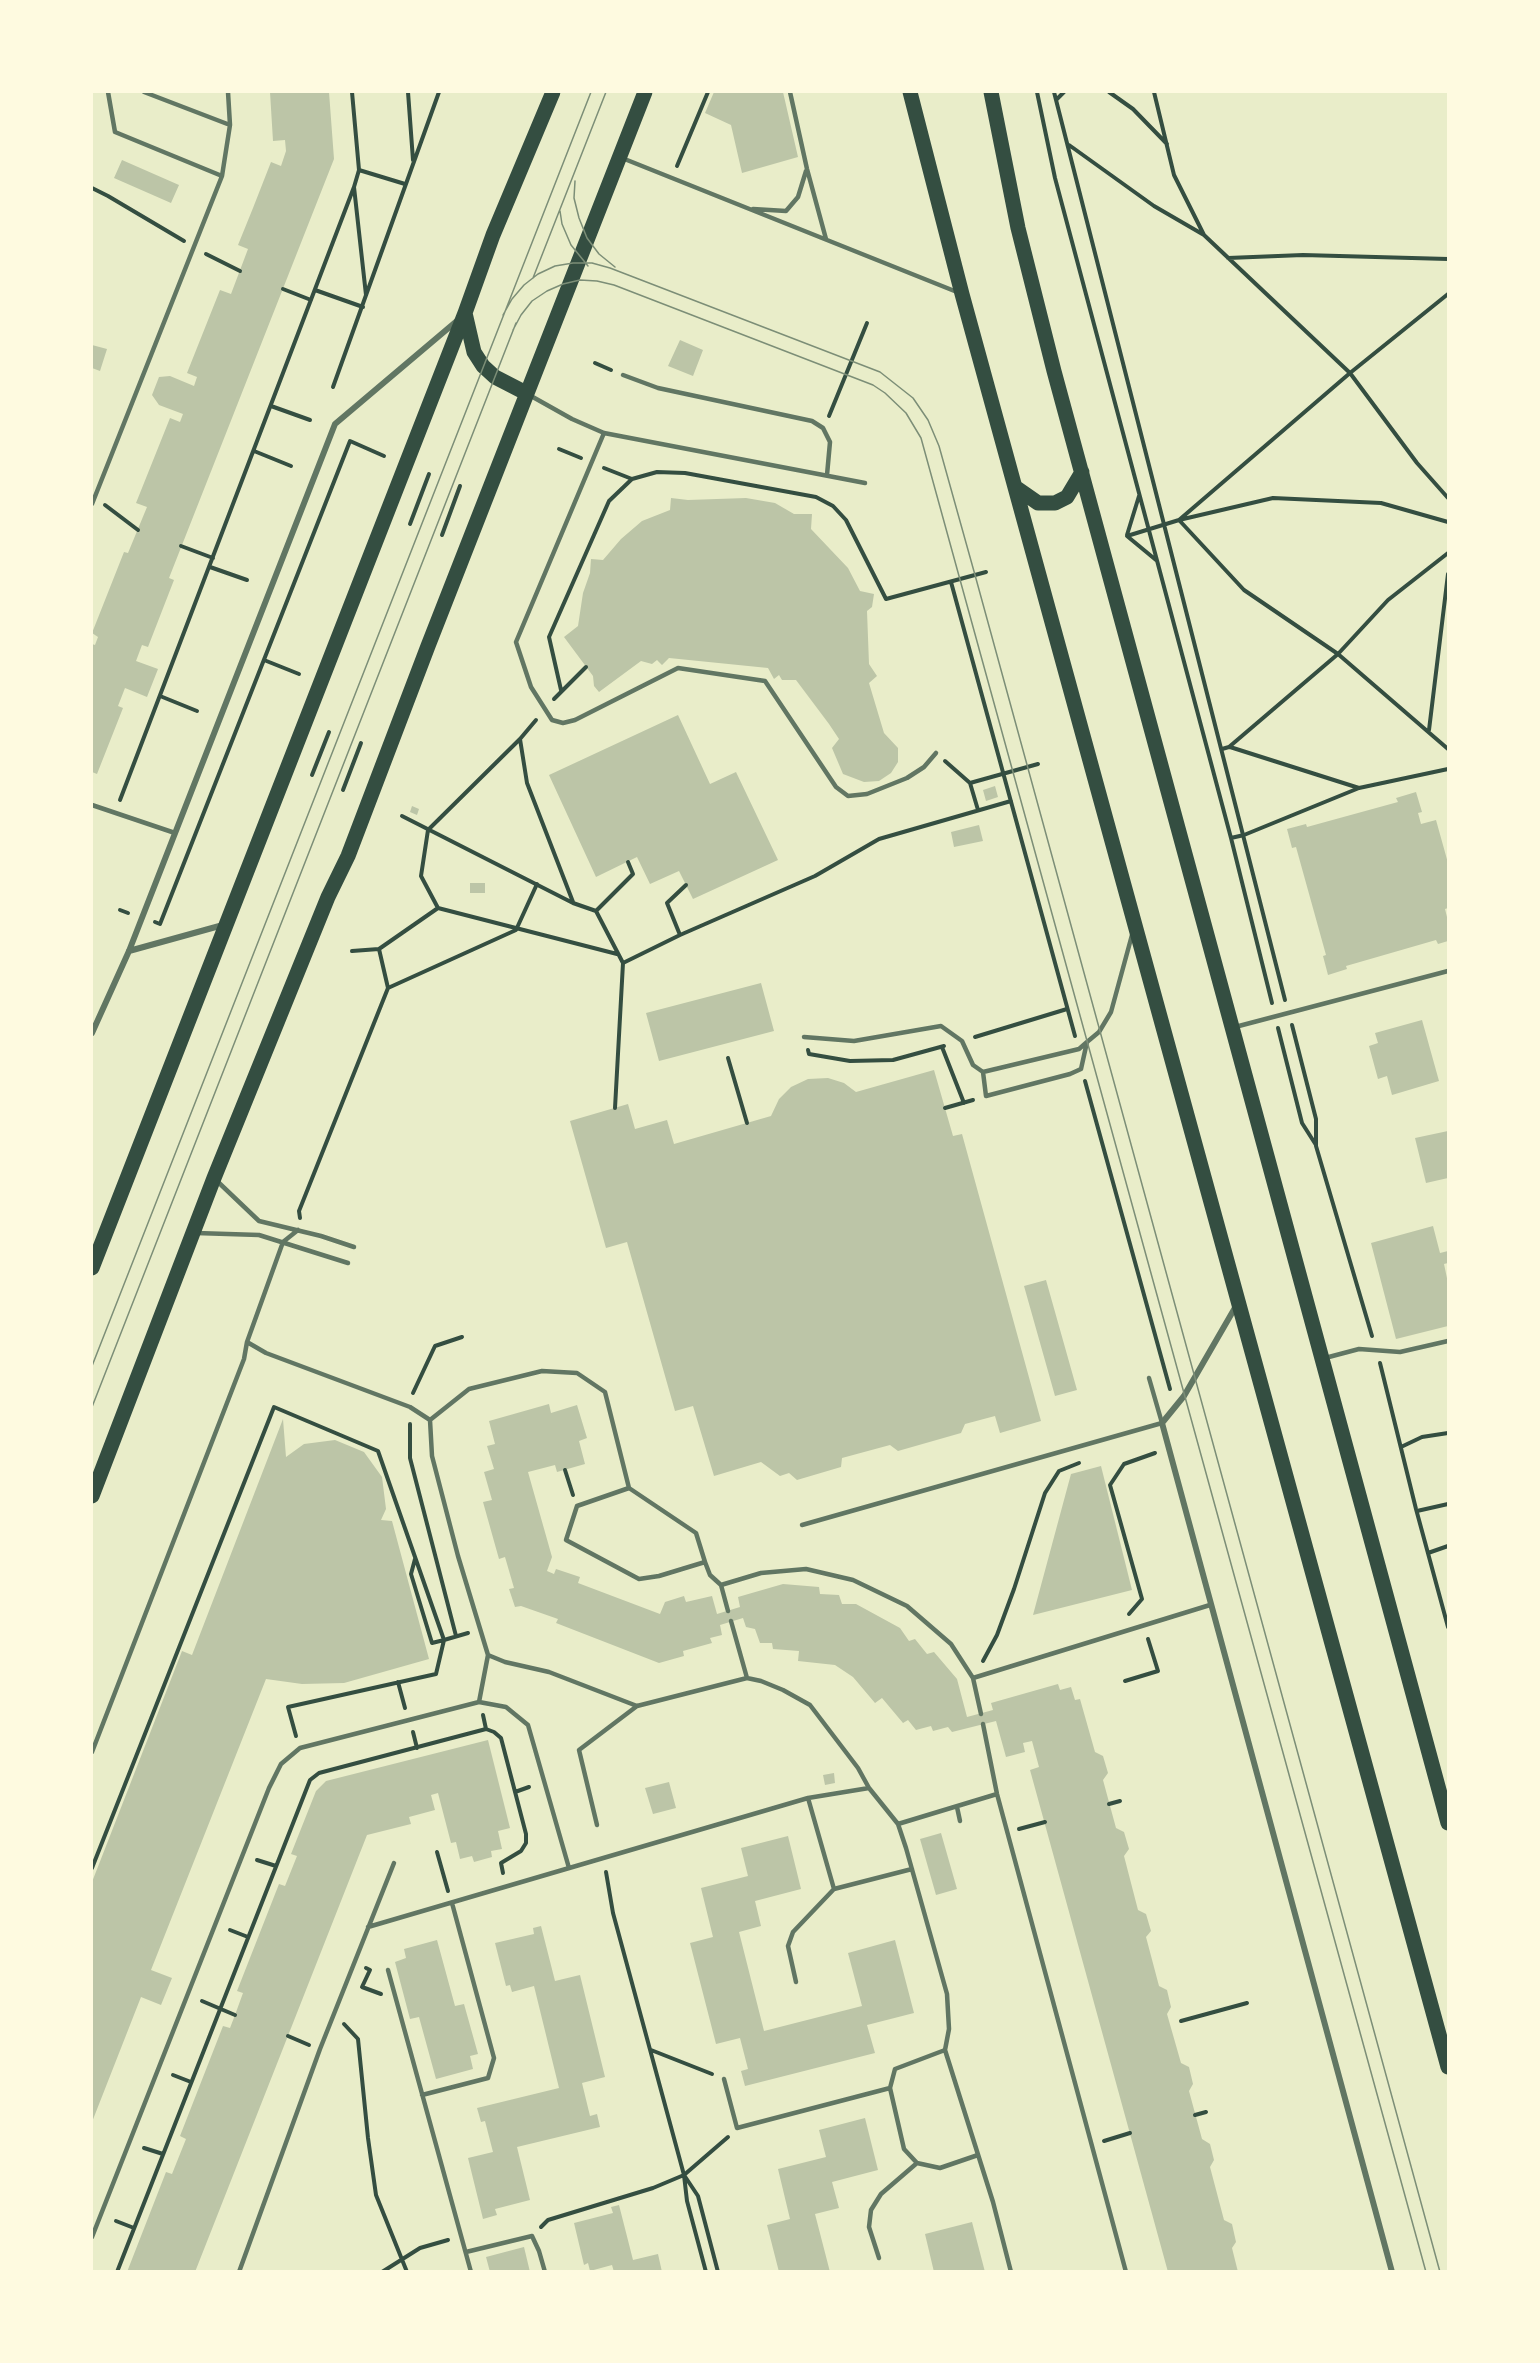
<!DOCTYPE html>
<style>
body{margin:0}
#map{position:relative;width:1540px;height:2363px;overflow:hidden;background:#e9edc9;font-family:"Roboto Serif",serif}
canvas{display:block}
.frame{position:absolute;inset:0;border:93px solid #fefae0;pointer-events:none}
</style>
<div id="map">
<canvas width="1540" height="2363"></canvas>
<div class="frame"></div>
</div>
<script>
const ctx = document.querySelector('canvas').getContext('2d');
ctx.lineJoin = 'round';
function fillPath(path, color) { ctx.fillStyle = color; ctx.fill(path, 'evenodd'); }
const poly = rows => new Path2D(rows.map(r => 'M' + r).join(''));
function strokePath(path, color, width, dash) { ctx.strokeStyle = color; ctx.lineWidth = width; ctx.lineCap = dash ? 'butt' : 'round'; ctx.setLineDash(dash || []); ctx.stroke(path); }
fillPath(poly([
 [270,92,329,92,334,159,169,578,174,580,148,647,142,645,136,661,158,669,147,697,125,688,118,706,123,708,97,774,92,772,92,644,95,645,98,637,92,633,124,552,128,553,147,507,136,503,170,418,180,422,183,414,159,405,152,395,159,377,170,376,194,386,197,377,187,373,220,290,231,294,248,249,238,245,253,208,271,162,281,166,286,151,285,140,273,141],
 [714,92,783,92,798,157,742,173,731,125,705,113],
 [122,160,179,185,171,203,114,178],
 [680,340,703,350,693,376,668,366],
 [92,345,107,349,100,371,92,368],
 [671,498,688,500,746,498,775,503,794,514,812,514,811,529,848,568,860,591,874,594,872,607,867,611,869,664,877,676,869,683,884,733,898,748,898,762,891,773,879,781,864,782,843,774,832,748,839,739,829,724,796,680,782,680,779,675,774,679,768,668,669,658,662,665,657,660,652,664,641,661,599,692,594,686,593,676,564,637,578,626,583,593,590,573,591,559,603,560,621,539,642,521,670,510],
 [678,715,710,784,736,772,778,860,693,899,679,871,650,884,637,857,596,877,549,775],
 [995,786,998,797,986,801,983,790],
 [1416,792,1422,812,1418,813,1421,824,1436,820,1448,863,1448,908,1445,909,1448,921,1448,941,1438,944,1436,940,1346,966,1347,969,1328,975,1323,956,1326,955,1296,847,1292,848,1287,829,1306,824,1307,827,1398,802,1396,798],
 [412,806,419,809,417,815,410,812],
 [979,825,983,841,954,847,951,832],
 [470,883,485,883,485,893,470,893],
 [761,983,774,1031,659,1061,646,1013],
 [1422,1020,1439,1081,1392,1095,1387,1076,1378,1079,1369,1046,1378,1043,1375,1033],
 [934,1070,953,1136,962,1134,1041,1421,1000,1433,995,1416,965,1424,961,1433,898,1451,890,1445,842,1458,841,1467,797,1480,789,1473,780,1476,761,1462,714,1476,693,1406,675,1411,627,1242,606,1248,570,1121,628,1104,635,1129,667,1120,674,1144,771,1116,779,1099,791,1087,808,1079,828,1078,844,1083,856,1092],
 [1448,1131,1448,1178,1426,1183,1415,1138],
 [1433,1226,1440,1253,1448,1251,1448,1263,1444,1264,1448,1283,1448,1326,1396,1339,1371,1243],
 [1046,1280,1077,1390,1055,1396,1024,1286],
 [549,1404,551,1413,577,1405,587,1438,579,1441,585,1464,557,1472,555,1465,528,1472,552,1557,547,1571,554,1574,556,1569,580,1577,578,1583,660,1614,665,1602,684,1596,686,1602,712,1596,717,1614,740,1607,738,1597,783,1584,819,1587,820,1594,839,1595,842,1604,856,1604,900,1628,909,1641,915,1639,927,1654,934,1652,957,1679,967,1717,993,1710,991,1703,1058,1684,1060,1690,1071,1687,1075,1700,1080,1699,1095,1752,1103,1756,1108,1773,1103,1780,1116,1828,1124,1832,1129,1849,1124,1856,1138,1910,1146,1914,1151,1931,1146,1937,1159,1986,1167,1990,1171,2007,1167,2014,1181,2063,1189,2067,1193,2084,1189,2091,1202,2139,1210,2144,1214,2160,1210,2167,1224,2220,1232,2224,1236,2242,1232,2248,1238,2272,1168,2272,1030,1770,1039,1767,1032,1741,1023,1743,1025,1752,1006,1757,996,1721,952,1732,948,1727,933,1731,931,1726,916,1730,908,1720,903,1723,882,1698,875,1703,853,1677,835,1665,798,1661,799,1651,773,1649,772,1643,760,1643,755,1629,746,1627,743,1618,720,1625,722,1635,710,1638,712,1643,683,1651,684,1656,659,1663,556,1623,558,1619,521,1606,515,1607,509,1589,514,1588,505,1557,499,1559,483,1502,492,1500,484,1472,494,1469,487,1446,495,1444,489,1421],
 [283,1419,286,1457,304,1444,335,1440,364,1452,382,1477,386,1509,381,1520,392,1521,429,1659,344,1683,302,1684,266,1679,151,1970,172,1978,161,2005,141,1997,92,2122,92,1882,182,1651,192,1655],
 [1101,1466,1132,1590,1033,1615,1071,1474],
 [488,1740,510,1828,498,1831,502,1849,491,1851,492,1857,474,1862,472,1856,460,1859,456,1842,451,1843,438,1793,431,1795,435,1810,409,1817,411,1824,367,1835,195,2272,127,2272,166,2172,172,2174,186,2139,180,2136,223,2026,230,2028,235,2015,243,1993,237,1991,279,1884,285,1886,297,1856,291,1854,316,1791,326,1781],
 [834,1773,835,1783,825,1785,823,1775],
 [669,1782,676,1808,653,1814,645,1788],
 [941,1833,957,1889,936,1895,920,1839],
 [788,1836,801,1889,755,1901,761,1926,739,1932,764,2031,862,2006,848,1953,895,1940,914,2013,867,2025,875,2053,745,2086,741,2071,748,2069,740,2038,716,2044,690,1943,713,1937,701,1888,748,1876,741,1848],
 [541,1926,555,1981,580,1975,605,2077,582,2083,590,2116,597,2114,600,2127,517,2147,530,2200,495,2209,497,2215,483,2219,468,2158,493,2152,485,2121,481,2122,477,2108,559,2088,534,1986,512,1992,510,1985,506,1986,495,1943,534,1934,533,1928],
 [437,1940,455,2006,464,2004,478,2054,470,2056,473,2069,436,2079,419,2017,410,2019,395,1962,406,1958,404,1949],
 [865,2118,878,2170,832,2182,839,2208,815,2214,830,2272,779,2272,767,2225,790,2219,778,2169,826,2157,819,2130],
 [619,2205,633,2260,658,2254,662,2272,614,2272,612,2265,590,2271,588,2263,584,2265,574,2223,613,2213,611,2207],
 [972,2222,985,2272,934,2272,925,2234],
 [524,2247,530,2272,490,2272,486,2257]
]), '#bcc5a7');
strokePath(poly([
 [352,92,359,170,354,187,366,295],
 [408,92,413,160],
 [1037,92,1055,178,1231,838,1272,1003],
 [1054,92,1285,1000],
 [1109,92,1133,109,1167,144],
 [1154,92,1174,175,1204,235,1350,373,1417,463,1448,498],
 [1057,99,1064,92],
 [1069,145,1154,206,1204,235],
 [677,166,708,92],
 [359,170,405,184],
 [92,188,108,196,184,241],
 [206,254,240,271],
 [1228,258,1303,255,1448,259],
 [283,289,311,300],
 [315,290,363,307],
 [595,363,611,370],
 [333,387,439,92],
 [271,406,310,420],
 [829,416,867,323],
 [559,449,581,458],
 [254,451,291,466],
 [604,468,632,479],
 [105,505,138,530],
 [1179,520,1244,590,1338,654,1448,749],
 [1179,520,1350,373,1448,294],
 [410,524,429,474],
 [442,535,460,486],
 [1127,535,1139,496],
 [1127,536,1179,520,1273,498,1381,503,1448,522],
 [1127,536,1156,560],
 [181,546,213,558],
 [210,567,247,580],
 [951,582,1075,1036],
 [264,660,299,674],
 [561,690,549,637,609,501,632,479,657,472,685,473,816,497,833,506,846,520,886,599,986,572],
 [160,696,197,711],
 [554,699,586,667],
 [1429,730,1448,574],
 [520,739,527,783,573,902],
 [1230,747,1359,788],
 [1222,749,1229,747,1338,654,1388,600,1448,553],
 [945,761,970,783,978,810],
 [312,775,329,732],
 [970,783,1038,764],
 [343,790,361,743],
 [120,800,354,187],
 [402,816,573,903,596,911,623,963,680,935,815,876,879,839,1011,801],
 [1231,838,1244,835,1359,788,1448,769],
 [438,908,617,954],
 [120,910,128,913],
 [596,911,633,874,628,862],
 [155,922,160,924,350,441,384,456],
 [680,935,667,903,686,885],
 [352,951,379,949,438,908,421,876,428,830,520,739,536,720],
 [388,988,516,930,537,884],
 [1292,1025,1316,1119,1316,1146,1372,1336],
 [1278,1028,1302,1123,1316,1145],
 [975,1037,1067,1009],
 [942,1047,964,1103],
 [808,1050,809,1054,850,1061,893,1060,944,1046],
 [728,1058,747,1123],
 [1085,1081,1170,1389],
 [615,1108,623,963],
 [945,1108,973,1100],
 [300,1218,299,1211,388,988,379,949],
 [1380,1363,1416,1509,1448,1627],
 [413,1393,435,1346,462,1337],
 [410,1424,410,1458,456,1636],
 [1401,1447,1422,1437,1448,1433],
 [565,1470,573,1495],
 [1417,1511,1448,1504],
 [1428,1553,1448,1546],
 [1129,1614,1142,1599,1110,1485,1124,1464,1155,1453],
 [983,1661,997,1635,1014,1589,1045,1493,1059,1471,1079,1463],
 [1125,1681,1158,1671,1148,1639],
 [398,1682,405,1708],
 [483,1715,486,1729],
 [413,1732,417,1748],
 [296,1736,288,1707,436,1674,444,1640,432,1643,411,1574,415,1559],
 [515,1792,529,1787],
 [1109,1804,1120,1801],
 [1019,1829,1045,1822],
 [437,1852,448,1891],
 [257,1860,276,1866],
 [92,1868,274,1407,378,1451,444,1640,468,1633],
 [606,1872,613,1913,684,2175,698,2196,718,2272],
 [230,1930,248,1937],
 [366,1968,370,1970,362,1987,381,1994],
 [202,2001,235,2015],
 [1181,2021,1247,2003],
 [344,2024,358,2039,368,2138,376,2195,407,2272],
 [288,2036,309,2045],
 [651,2050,712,2074],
 [173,2075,191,2082],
 [1195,2115,1206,2112],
 [1104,2141,1130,2133],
 [144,2148,163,2154],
 [684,2175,687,2201,706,2272],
 [116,2221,134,2228],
 [541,2227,548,2220,653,2188,684,2175,728,2137],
 [117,2272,310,1780,319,1773,486,1729,494,1732,501,1738,526,1834,526,1843,521,1851,501,1863,503,1873],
 [382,2272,420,2248,448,2240]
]), '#344e41', 4);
strokePath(poly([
 [108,92,115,132,222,176],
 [144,92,230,125],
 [790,92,807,169,826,239],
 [622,158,957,292],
 [753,209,786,211,798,197,806,171],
 [623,375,658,388,812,421,823,428,830,442,827,475],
 [531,396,572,419,604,433,865,483],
 [604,433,516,642,531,687,552,720,563,723,575,720,678,668,765,681,836,787,848,796,867,794,907,778,924,767,936,753],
 [92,504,222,176,230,125,228,92],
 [92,805,175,833],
 [1235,1027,1448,971],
 [804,1037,854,1041,941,1026,962,1041,973,1065,983,1072,986,1096,1070,1074,1081,1069,1087,1042,1099,1032,1111,1012,1132,935],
 [983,1072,1079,1049,1087,1042],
 [217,1181,259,1221,321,1236,354,1247],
 [196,1233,259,1235,348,1263],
 [247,1342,266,1353,410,1407,430,1420],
 [1325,1358,1359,1349,1400,1352,1448,1341],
 [430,1420,469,1389,542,1371,577,1373,605,1392,629,1488,696,1533,705,1562,710,1575,721,1585,728,1611],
 [430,1420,432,1456,458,1556,488,1655,479,1702],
 [629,1488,577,1506,566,1540,639,1579,659,1576,705,1562],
 [802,1525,1162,1423,1149,1378],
 [721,1585,761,1573,806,1569,853,1580,907,1606,951,1644,973,1678,981,1714],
 [731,1621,747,1678],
 [488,1655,505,1662,549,1672,637,1706,747,1678,761,1681,783,1690,810,1705,858,1768,869,1788],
 [973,1678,1210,1605],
 [983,1724,997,1794,1126,2272],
 [92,1752,244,1359,247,1342,283,1242,298,1230],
 [808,1798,834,1889],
 [957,1807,960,1821],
 [898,1824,997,1794],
 [597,1825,579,1750,637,1706],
 [368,1927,808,1798,869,1788,898,1824,906,1848,947,1994,949,2029,945,2050,993,2202,1011,2272],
 [388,1970,471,2272],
 [796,1982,788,1946,793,1932,834,1889,912,1869],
 [945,2050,895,2069,890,2088,904,2149,917,2163,940,2168,978,2155],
 [724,2079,737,2128,890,2088],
 [422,2095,488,2078,494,2058,452,1903],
 [92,2237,269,1788,281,1764,300,1748,479,1702,506,1707,528,1725,569,1868],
 [466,2252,532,2236,539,2251,545,2272],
 [879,2258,869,2227,871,2210,881,2194,917,2163],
 [239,2272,320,2049,394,1863]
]), '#617663', 4.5);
strokePath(poly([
 [129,951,223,925],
 [92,1033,129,951,335,424,458,320],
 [1236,1306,1184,1396,1162,1423,1392,2272]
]), '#617663', 6);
strokePath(poly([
 [910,92,962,294,1448,2067],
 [991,92,1018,228,1054,371,1448,1823],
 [465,313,474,352,483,366,495,377,526,393],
 [1015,487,1038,503,1055,503,1067,497,1082,472],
 [92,1268,465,313,493,235,553,92],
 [92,1496,214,1178,328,897,348,856,428,646,645,92]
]), '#344e41', 15);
strokePath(poly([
 [575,181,574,198,579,218,587,238,599,254,615,267],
 [560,211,562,224,571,245,588,266],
 [533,278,606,92],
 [503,315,512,299,524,285,538,274,555,266,573,263,592,263,610,268,880,372,913,398,928,420,939,446,975,575,1440,2272],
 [513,330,521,315,532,301,547,291,563,284,580,280,597,281,614,285,873,385,885,393,906,413,921,438,1426,2272],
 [92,1366,591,92],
 [92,1407,516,323]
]), '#7c8e77', 1.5);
</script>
